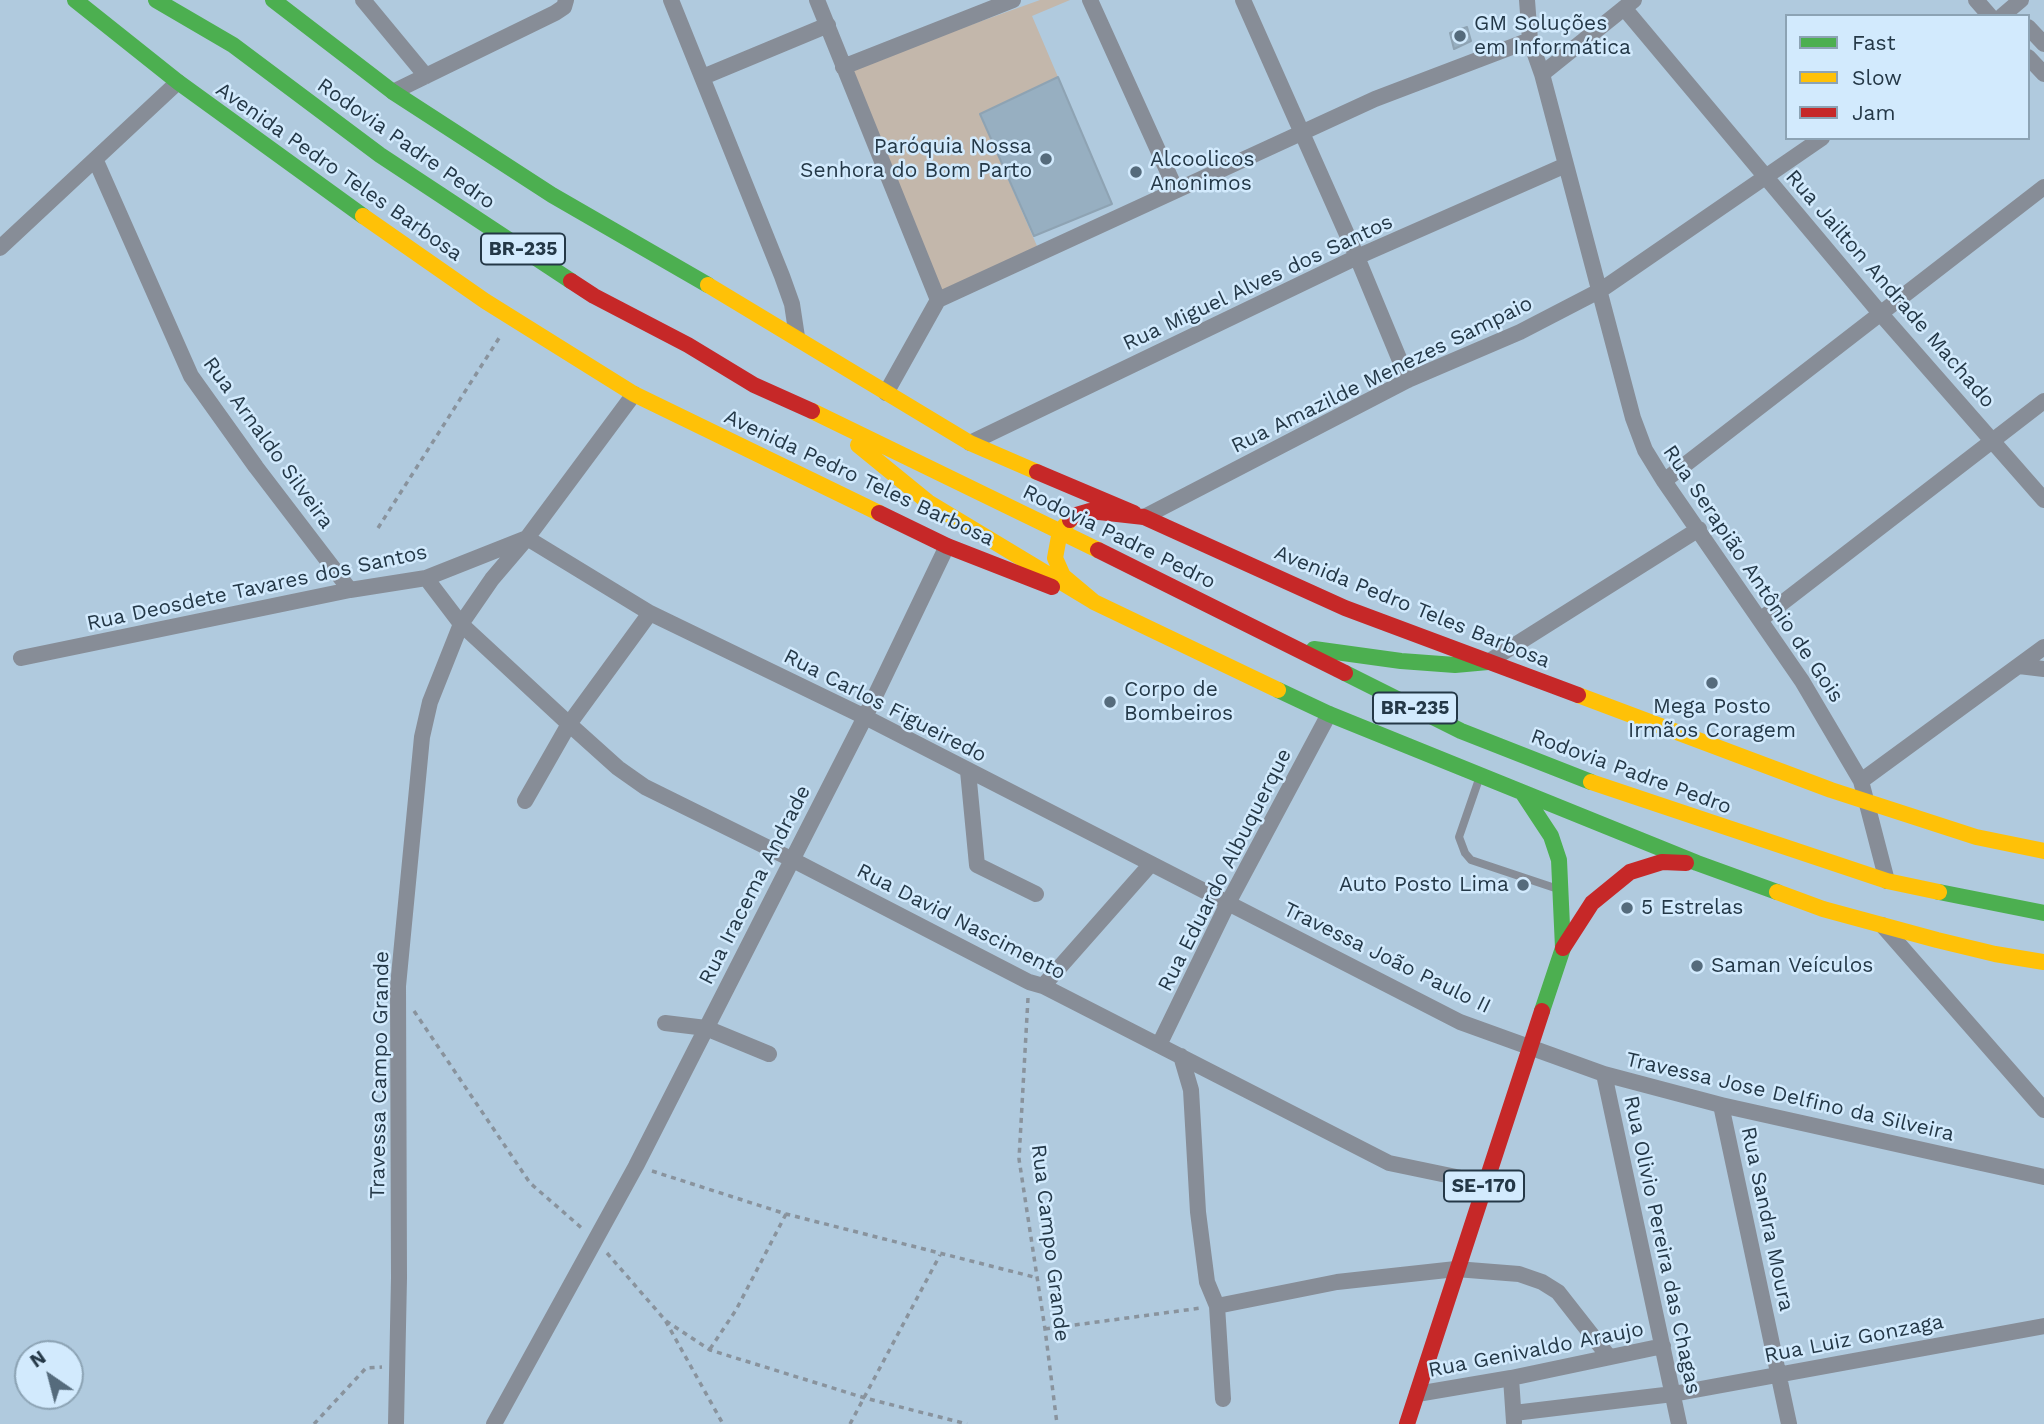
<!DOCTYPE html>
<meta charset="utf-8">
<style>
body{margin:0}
#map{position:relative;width:2044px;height:1424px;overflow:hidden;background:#b0cade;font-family:"Work Sans",sans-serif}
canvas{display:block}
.legend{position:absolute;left:1785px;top:14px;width:245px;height:126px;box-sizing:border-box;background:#d2eafd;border:2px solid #8ca3b4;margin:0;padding:9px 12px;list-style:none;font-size:21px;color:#243847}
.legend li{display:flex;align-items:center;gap:14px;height:35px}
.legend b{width:35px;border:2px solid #8ca3b4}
.north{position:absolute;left:14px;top:1340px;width:70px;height:70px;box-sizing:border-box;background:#d2eafd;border:2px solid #8ca3b4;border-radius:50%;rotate:325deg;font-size:19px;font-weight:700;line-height:28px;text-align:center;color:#243847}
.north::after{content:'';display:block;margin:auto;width:24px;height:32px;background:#556b7c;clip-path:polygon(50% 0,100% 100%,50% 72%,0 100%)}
</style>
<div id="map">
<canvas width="2044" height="1424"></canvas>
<ul class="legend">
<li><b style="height:9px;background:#4caf50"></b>Fast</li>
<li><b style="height:9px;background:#ffc107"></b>Slow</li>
<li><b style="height:9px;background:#c62828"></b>Jam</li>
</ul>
<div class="north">N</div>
</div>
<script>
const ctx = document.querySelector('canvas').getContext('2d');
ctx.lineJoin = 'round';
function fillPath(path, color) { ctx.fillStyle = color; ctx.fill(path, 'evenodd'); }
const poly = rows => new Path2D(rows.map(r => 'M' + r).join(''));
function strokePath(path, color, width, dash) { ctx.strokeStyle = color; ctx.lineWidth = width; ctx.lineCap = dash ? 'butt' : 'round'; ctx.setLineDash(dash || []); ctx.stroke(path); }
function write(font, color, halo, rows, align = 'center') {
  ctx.font = font + ' "Work Sans",sans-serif'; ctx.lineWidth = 5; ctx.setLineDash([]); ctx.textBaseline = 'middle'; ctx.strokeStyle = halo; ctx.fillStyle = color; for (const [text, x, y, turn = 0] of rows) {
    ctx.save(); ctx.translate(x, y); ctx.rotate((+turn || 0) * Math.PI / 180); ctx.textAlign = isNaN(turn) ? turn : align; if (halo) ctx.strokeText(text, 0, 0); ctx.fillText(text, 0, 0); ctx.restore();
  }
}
fillPath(poly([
 [1040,0,1070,0,1032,16,1058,77,980,114,1037,246,943,292,845,70]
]), '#c3b7ab');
const building = poly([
 [1467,27,1471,41,1454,49,1450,33,1467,27],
 [1058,77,1112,204,1034,236,980,114,1058,77]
]);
fillPath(building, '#97afc1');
strokePath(building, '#8ea3b3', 2);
strokePath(poly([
 [378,528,501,335],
 [1028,998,1019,1159,1045,1329,1057,1424],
 [414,1011,530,1183,584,1230],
 [652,1171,786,1214,1038,1278],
 [607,1253,665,1320,723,1424],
 [666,1321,710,1350,865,1398,967,1424],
 [1045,1329,1201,1308],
 [710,1349,736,1310,786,1214],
 [314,1424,366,1368,382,1367],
 [850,1424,940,1255]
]), '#89939d', 3.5, [5, 5]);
strokePath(poly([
 [1479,779,1459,837,1465,853,1471,860,1558,889]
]), '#878d97', 8);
strokePath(poly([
 [363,0,426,76],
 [671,0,782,276,792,304,797,337],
 [817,0,938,300],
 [1090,0,1176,190],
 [1243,0,1357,257,1408,380],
 [1527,0,1530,40,1542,74,1633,418,1645,450,1664,481,1802,681,1861,781,1887,881],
 [1976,0,1990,16],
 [1624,8,1880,313,2044,500],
 [2002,16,2021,0],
 [2028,27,2044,44],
 [2028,57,2044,74],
 [843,67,1013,0],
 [1542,74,1634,0],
 [703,77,828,25],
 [393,92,555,13,564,7,566,0],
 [96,161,191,376,256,467,350,590],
 [0,248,178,82],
 [886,393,938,300,1375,99,1530,40],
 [970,443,1357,257,1566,165],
 [1664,481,2044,187],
 [1144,517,1408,380,1520,332,1601,290,1822,138],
 [1760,620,2044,401],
 [21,658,350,590,426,578,527,538,634,394],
 [1488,662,1699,529],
 [2019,666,2044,669],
 [968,771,977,865,1036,894],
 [1861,781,2044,647],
 [525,801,569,724,650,613],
 [1882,925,2044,1110],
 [1043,986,1150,865],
 [665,1023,706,1028,769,1054],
 [1159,1045,1228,903,1329,714],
 [1181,1056,1191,1090,1198,1212,1207,1282,1217,1306,1223,1399],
 [1604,1074,1679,1424],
 [1721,1105,1789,1424],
 [1485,1183,1389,1163,1043,986,1029,982,791,859,645,787,618,768,569,724,461,624,492,579,527,538,650,613,865,717,1460,1022,1604,1074,1721,1105,2044,1177],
 [1217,1306,1337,1282,1456,1269,1519,1274,1542,1282,1558,1292,1609,1357],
 [1511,1378,1514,1422],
 [1417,1394,1511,1378,1663,1346],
 [1514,1413,1673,1394,2044,1326],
 [396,1424,399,1278,398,986,422,737,430,702,461,624,426,578],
 [494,1424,636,1166,865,717,947,546]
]), '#878d97', 16);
strokePath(poly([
 [75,0,178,82,363,216],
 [156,0,233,45,380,155,571,281],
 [273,0,393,92,552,195,708,285],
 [1314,649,1401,661,1455,665,1488,662],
 [1345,673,1461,731,1591,782],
 [1278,690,1329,714,1697,863,1777,892],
 [1522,792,1551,836,1559,860,1563,948,1542,1011],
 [1939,892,2044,913]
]), '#4caf50', 16);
strokePath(poly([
 [363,216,485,301,634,394,879,513],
 [708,285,970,443,1037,472],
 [812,411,1098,550],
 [858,445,928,502,1094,602],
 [1070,520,1060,531,1055,558,1063,576,1094,602,1278,690],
 [1578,695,1831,790,1976,837,2044,851],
 [1591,782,1887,881,1939,892],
 [1777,892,1823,909,1937,940,1995,954,2044,962]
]), '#ffc107', 16);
strokePath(poly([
 [571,281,594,296,688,345,754,385,812,411],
 [1037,472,1134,513],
 [879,513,947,546,1052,587],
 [1070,520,1073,516,1090,511,1144,517,1345,608,1578,695],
 [1098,550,1345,673],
 [1563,948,1592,903,1630,872,1662,862,1686,863],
 [1407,1424,1542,1011]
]), '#c62828', 16);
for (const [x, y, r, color] of [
 [1460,36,7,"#556b7c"],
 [1046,159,7,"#556b7c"],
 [1136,172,7,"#556b7c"],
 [1712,683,7,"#556b7c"],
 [1110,702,7,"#556b7c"],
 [1523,885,7,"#556b7c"],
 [1627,908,7,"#556b7c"],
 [1697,966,7,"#556b7c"]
]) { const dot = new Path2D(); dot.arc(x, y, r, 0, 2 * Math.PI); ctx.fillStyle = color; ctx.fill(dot); strokePath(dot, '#d2eafd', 2.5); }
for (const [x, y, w] of [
 [523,249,84],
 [1415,708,84],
 [1484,1186,80]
]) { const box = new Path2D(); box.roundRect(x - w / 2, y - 15.5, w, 31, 5); ctx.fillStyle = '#d2eafd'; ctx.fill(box); strokePath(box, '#243847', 2); }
write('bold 19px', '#243847', null, [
 ["BR-235",523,249],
 ["BR-235",1415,708],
 ["SE-170",1484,1186]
]);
write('21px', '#243847', '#d2eafd', [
 ["GM Soluções",1474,24],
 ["em Informática",1474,48],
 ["Paróquia Nossa",1032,147,"right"],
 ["Senhora do Bom Parto",1032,171,"right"],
 ["Alcoolicos",1150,160],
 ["Anonimos",1150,184],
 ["Corpo de",1124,690],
 ["Bombeiros",1124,714],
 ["Mega Posto",1712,707,"center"],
 ["Irmãos Coragem",1712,731,"center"],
 ["Auto Posto Lima",1509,885,"right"],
 ["5 Estrelas",1641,908],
 ["Saman Veículos",1711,966]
], 'left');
write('21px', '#243847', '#d2eafd', [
 ["Rodovia Padre Pedro",406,144,35],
 ["Avenida Pedro Teles Barbosa",339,172,35],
 ["Rua Miguel Alves dos Santos",1258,283,-25],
 ["Rua Jailton Andrade Machado",1890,289,49],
 ["Rua Amazilde Menezes Sampaio",1382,375,-26],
 ["Rua Arnaldo Silveira",268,443,54],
 ["Avenida Pedro Teles Barbosa",859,478,25],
 ["Rodovia Padre Pedro",1119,537,26],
 ["Rua Serapião Antônio de Gois",1753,574,56],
 ["Rua Deosdete Tavares dos Santos",257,588,-12],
 ["Avenida Pedro Teles Barbosa",1412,607,22],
 ["Rua Carlos Figueiredo",885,706,27],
 ["Rodovia Padre Pedro",1631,772,20],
 ["Rua Eduardo Albuquerque",1225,870,-63],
 ["Rua Iracema Andrade",755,885,-63],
 ["Rua David Nascimento",961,922,27],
 ["Travessa João Paulo II",1387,958,26],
 ["Travessa Campo Grande",380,1075,-89],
 ["Travessa Jose Delfino da Silveira",1790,1097,13],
 ["Rua Sandra Moura",1767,1219,78],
 ["Rua Campo Grande",1050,1243,83],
 ["Rua Olivio Pereira das Chagas",1662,1245,78],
 ["Rua Luiz Gonzaga",1854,1339,-11],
 ["Rua Genivaldo Araujo",1536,1350,-11]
]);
</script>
